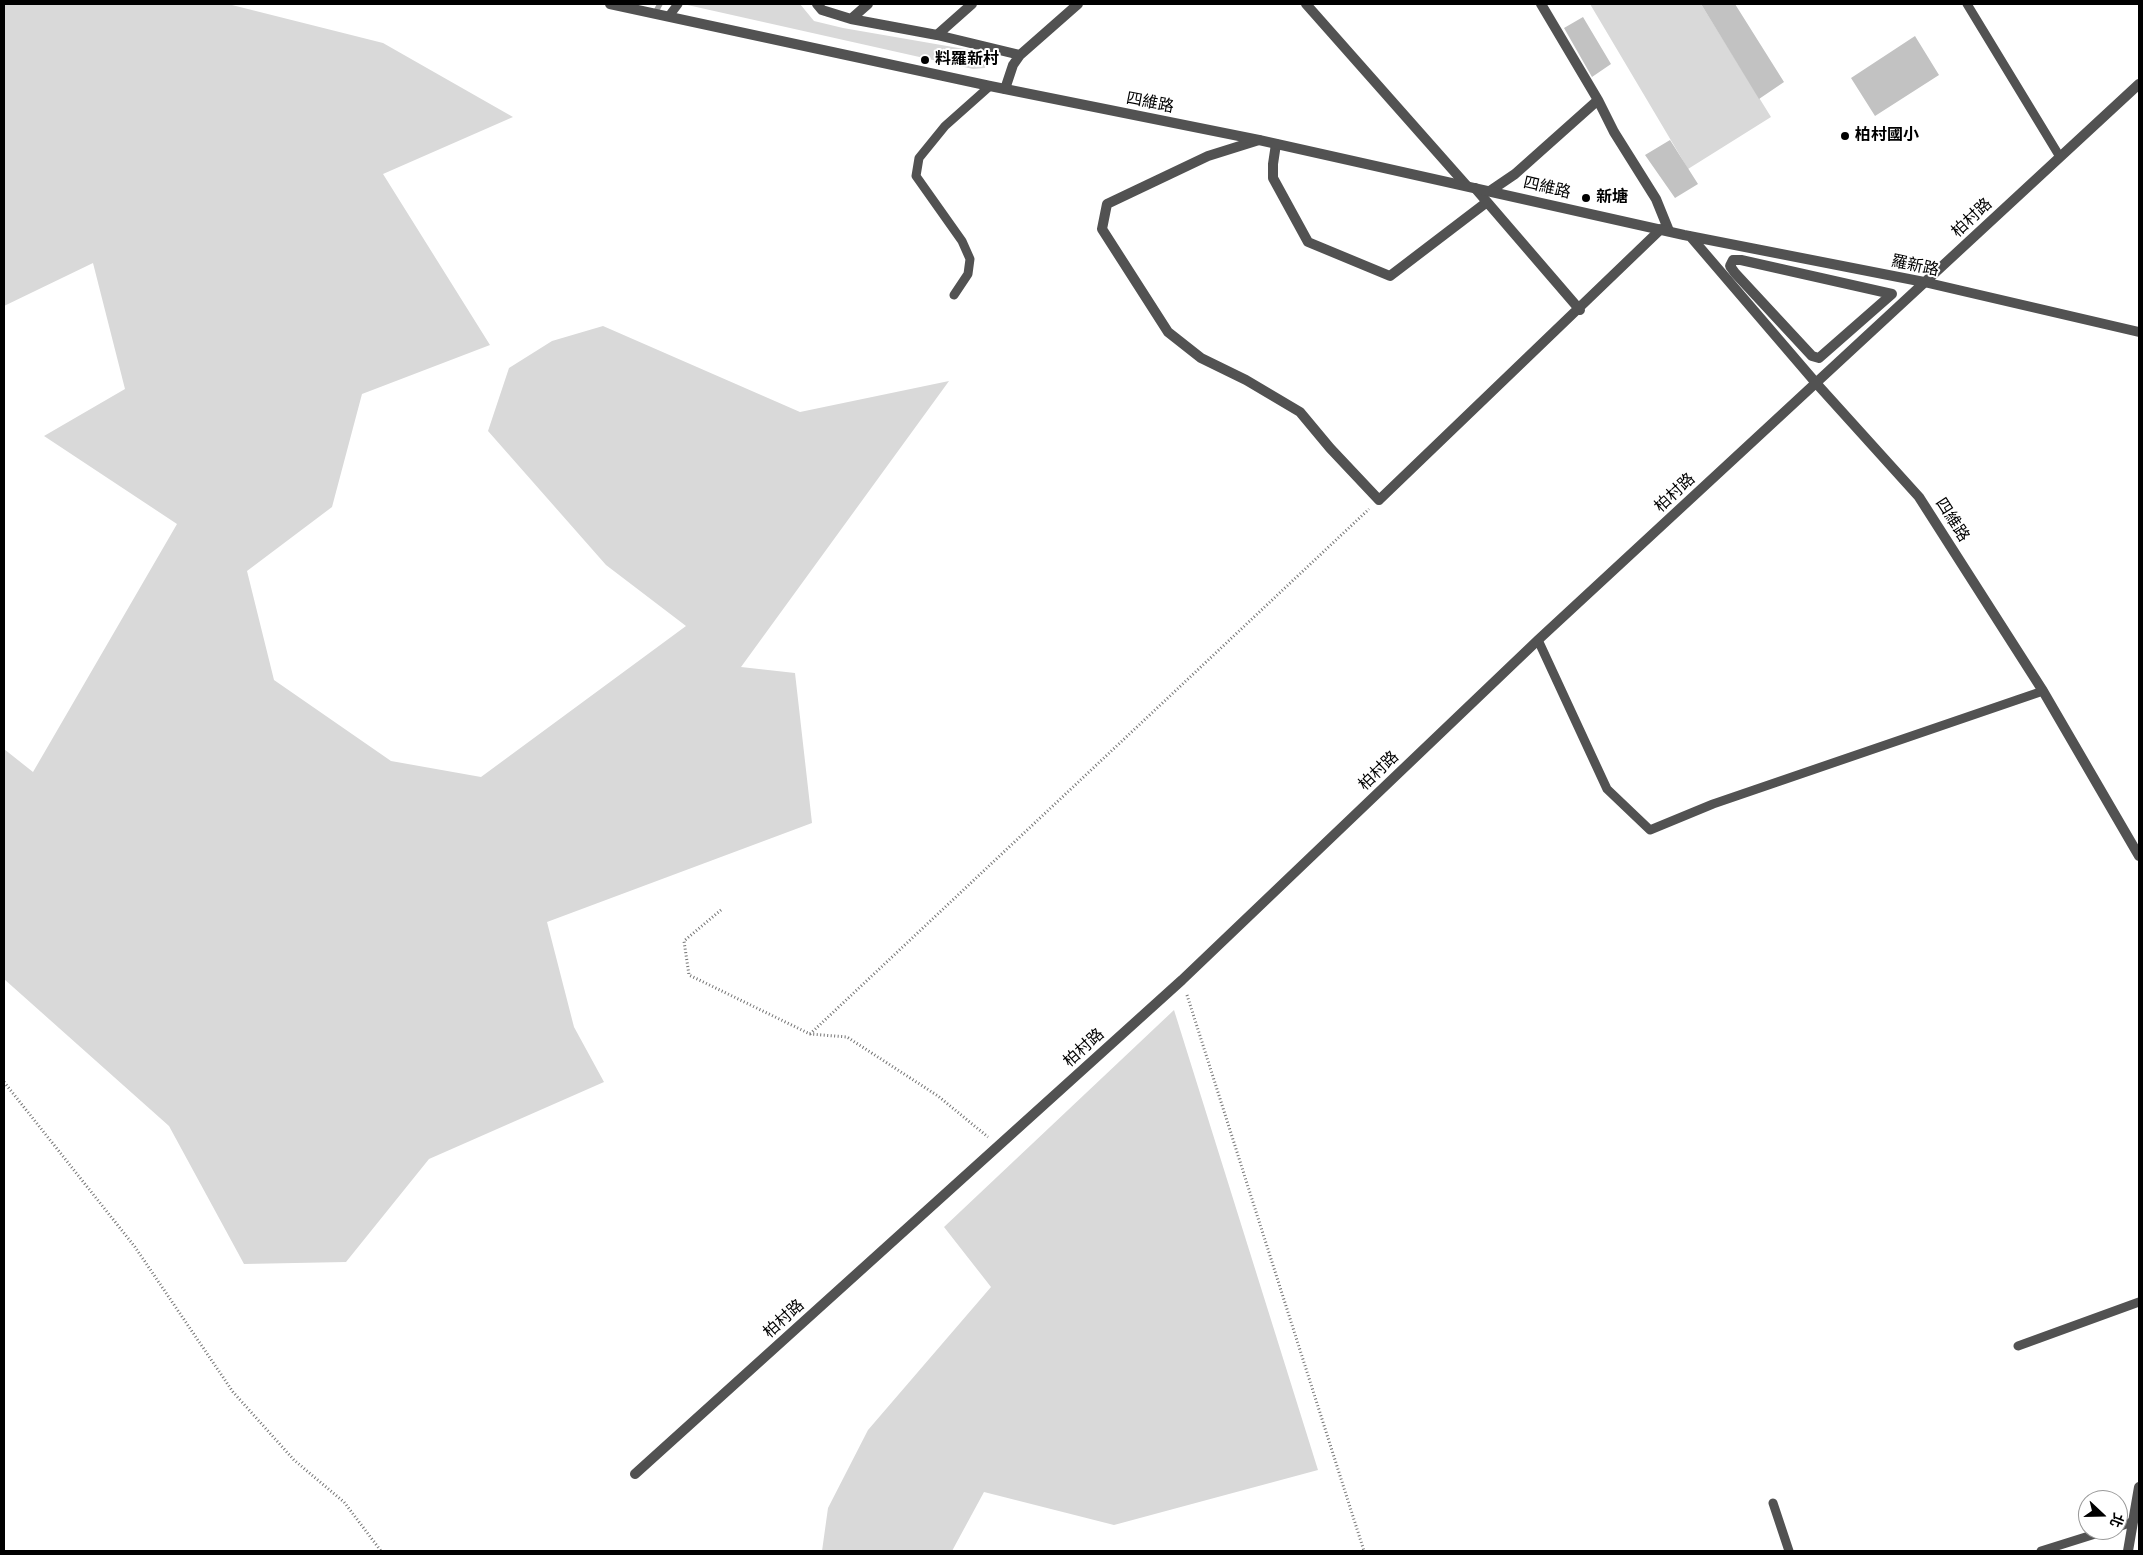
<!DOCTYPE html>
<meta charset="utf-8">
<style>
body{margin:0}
#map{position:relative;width:2143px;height:1555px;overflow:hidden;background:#fff;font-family:"Fira Sans","Noto Sans TC",sans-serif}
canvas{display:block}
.frame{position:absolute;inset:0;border:5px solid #000;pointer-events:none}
.north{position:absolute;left:2078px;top:1490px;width:50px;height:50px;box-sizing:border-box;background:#fff;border:1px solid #999;border-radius:50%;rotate:111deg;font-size:14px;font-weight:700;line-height:20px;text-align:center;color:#000}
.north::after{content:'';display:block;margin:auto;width:18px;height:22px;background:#000;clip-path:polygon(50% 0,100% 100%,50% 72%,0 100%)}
</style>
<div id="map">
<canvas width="2143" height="1555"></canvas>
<div class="frame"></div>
<div class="north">北</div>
</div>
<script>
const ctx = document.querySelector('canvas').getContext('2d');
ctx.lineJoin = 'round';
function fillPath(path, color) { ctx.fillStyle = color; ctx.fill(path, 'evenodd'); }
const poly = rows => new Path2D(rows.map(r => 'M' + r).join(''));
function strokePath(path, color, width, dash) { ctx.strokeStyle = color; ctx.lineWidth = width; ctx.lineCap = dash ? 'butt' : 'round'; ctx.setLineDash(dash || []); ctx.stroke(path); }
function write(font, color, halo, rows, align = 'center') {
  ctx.font = font + ' "Fira Sans","Noto Sans TC",sans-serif'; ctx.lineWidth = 4; ctx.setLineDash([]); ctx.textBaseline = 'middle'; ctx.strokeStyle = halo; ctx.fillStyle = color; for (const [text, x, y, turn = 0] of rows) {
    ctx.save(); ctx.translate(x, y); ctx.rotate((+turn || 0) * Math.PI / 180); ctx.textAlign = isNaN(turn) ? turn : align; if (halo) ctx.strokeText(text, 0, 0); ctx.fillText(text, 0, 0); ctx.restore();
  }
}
fillPath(poly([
 [4,4,228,4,383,43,513,117,383,174,490,345,362,394,332,507,247,571,274,680,391,761,481,777,686,626,606,565,488,431,509,368,552,341,603,326,800,412,949,381,741,667,795,673,812,823,547,922,574,1027,604,1082,429,1159,346,1262,244,1264,169,1126,4,979,4,749,33,772,177,524,44,436,125,389,93,263,4,306],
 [683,4,800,4,814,21,843,28,976,51,986,62,985,68,973,69],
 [1590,4,1701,4,1771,117,1688,169],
 [1174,1010,1318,1470,1114,1525,984,1492,952,1551,822,1551,828,1508,868,1430,991,1287,944,1227]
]), '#d9d9d9');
strokePath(poly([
 [655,13,660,4]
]), '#a0a0a0', 5.5);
fillPath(poly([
 [1701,4,1735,4,1784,82,1759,99],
 [1583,17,1611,64,1592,77,1564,28],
 [1915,36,1939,75,1875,116,1851,78],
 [1670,140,1698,184,1675,198,1645,155]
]), '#c2c2c2');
strokePath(poly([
 [721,910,684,941,689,975,810,1034,847,1037,938,1096,988,1137],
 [1187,995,1364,1551],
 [810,1034,1369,509],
 [4,1082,135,1247,233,1392,294,1460,344,1502,381,1551]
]), '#747474', 3, [1, 2.5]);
strokePath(poly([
 [1967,4,2060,157],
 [669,16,678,4],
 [954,295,968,274,970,259,962,241,916,176,919,158,945,126,990,86],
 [1538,640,1607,789,1650,830,1713,804,2043,691],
 [2018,1346,2139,1302],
 [1773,1503,1789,1551],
 [2118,1527,2132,1522],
 [2041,1551,2108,1530]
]), '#525252', 9);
strokePath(poly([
 [1733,260,1741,260,1892,294,1819,358,1812,356,1735,273,1730,266,1733,260]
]), '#525252', 10);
strokePath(poly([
 [817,4,822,10,851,19,937,35,1020,55],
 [1306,4,1467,186],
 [1541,4,1598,100,1614,132,1656,199,1669,231],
 [851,19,868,4],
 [937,35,972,4],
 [1005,89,1013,65,1020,55,1078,4],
 [1259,140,1208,156,1107,204,1102,229,1168,332,1201,358,1246,380,1300,412,1330,448,1379,500,1661,229],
 [1276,144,1273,164,1273,178,1308,242,1390,276,1487,202],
 [1475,188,1580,310],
 [1490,191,1515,174,1598,100]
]), '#525252', 10);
strokePath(poly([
 [610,4,990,86,1259,140,1684,235,1924,282,2139,332],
 [1690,236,1816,383,1919,497,2043,691,2139,856],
 [635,1474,1182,980,1538,640,2139,84],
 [2128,1551,2139,1487]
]), '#525252', 10);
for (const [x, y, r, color] of [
 [925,60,5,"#000"],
 [1845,136,5,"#000"],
 [1586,198,5,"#000"]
]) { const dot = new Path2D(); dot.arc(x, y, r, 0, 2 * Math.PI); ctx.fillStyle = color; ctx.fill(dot); strokePath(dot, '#fff', 2); }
write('bold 16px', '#000', '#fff', [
 ["料羅新村",935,60],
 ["柏村國小",1855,136],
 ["新塘",1596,198]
], 'left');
write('16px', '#000', '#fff', [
 ["四維路",1150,103,11],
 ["四維路",1547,188,13],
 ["柏村路",1972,218,-43],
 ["羅新路",1915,266,12],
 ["柏村路",1675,493,-43],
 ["四維路",1952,520,57],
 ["柏村路",1379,771,-44],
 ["柏村路",1084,1048,-42],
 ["柏村路",784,1319,-42]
]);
</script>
